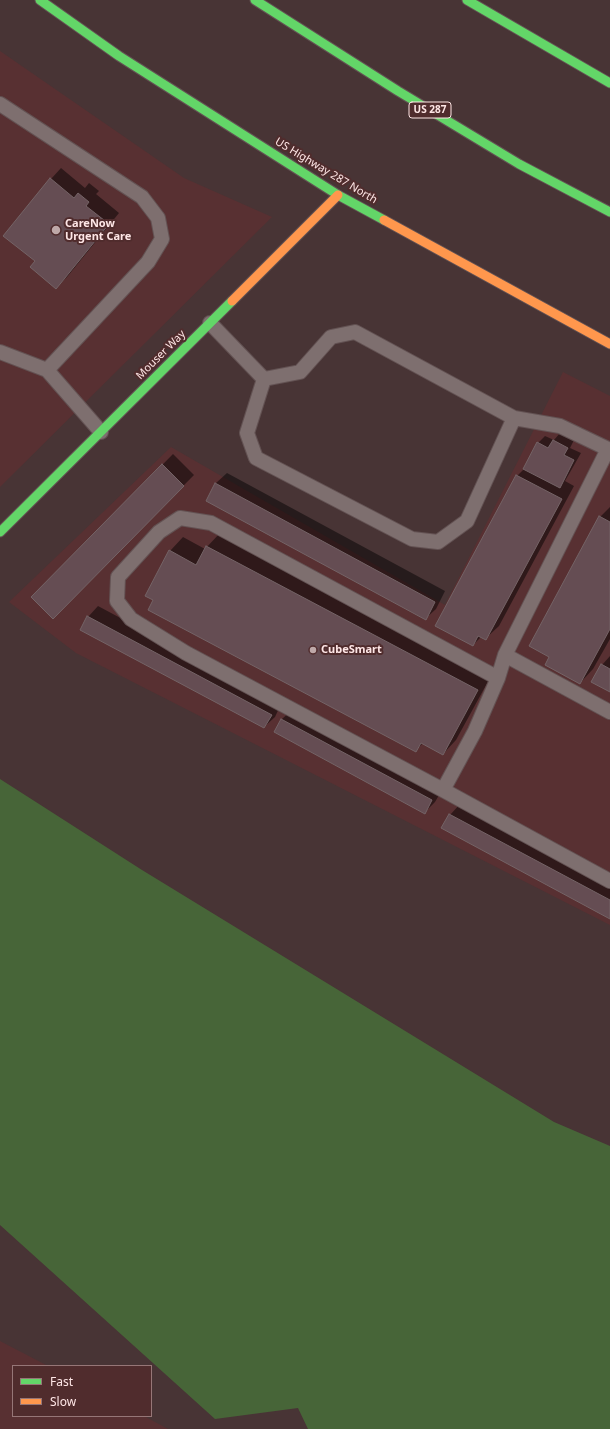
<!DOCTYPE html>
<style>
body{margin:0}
#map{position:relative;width:610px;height:1429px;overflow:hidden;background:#483435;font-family:"Noto Sans",sans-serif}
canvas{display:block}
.legend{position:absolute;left:12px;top:1365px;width:140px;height:52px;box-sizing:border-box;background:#502c2d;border:1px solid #967677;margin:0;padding:5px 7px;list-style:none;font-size:12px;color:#fee6e6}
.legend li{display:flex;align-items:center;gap:8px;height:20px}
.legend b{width:20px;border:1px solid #967677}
</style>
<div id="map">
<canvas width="610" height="1429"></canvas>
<ul class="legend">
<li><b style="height:5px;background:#63d668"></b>Fast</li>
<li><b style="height:5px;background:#ff974d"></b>Slow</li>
</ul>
</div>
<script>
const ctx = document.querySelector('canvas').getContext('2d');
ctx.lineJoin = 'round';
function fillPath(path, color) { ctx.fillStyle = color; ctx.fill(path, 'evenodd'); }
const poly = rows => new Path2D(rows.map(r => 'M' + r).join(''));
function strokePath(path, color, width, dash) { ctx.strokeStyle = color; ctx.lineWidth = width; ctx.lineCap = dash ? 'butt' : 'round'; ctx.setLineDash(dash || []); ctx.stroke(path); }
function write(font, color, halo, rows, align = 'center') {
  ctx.font = font + ' "Noto Sans",sans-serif'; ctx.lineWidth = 4; ctx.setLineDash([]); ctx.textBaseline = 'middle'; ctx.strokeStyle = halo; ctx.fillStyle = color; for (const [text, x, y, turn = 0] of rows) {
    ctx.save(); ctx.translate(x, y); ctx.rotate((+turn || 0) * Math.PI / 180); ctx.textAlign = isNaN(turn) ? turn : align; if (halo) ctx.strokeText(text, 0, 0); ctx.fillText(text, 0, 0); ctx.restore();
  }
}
fillPath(poly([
 [0,51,184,178,272,217,0,487],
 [563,372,610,396,610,925,76,653,9,602,171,447,445,605],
 [0,1341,48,1366,13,1366,13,1416,144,1416,168,1429,0,1429]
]), '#583032');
fillPath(poly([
 [0,779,142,870,554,1122,610,1146,610,1429,308,1429,298,1408,215,1419,0,1225]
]), '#476538');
fillPath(poly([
 [61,168,85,188,89,183,99,191,96,194,119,213,67,277,56,287,37,261,51,179],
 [560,433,574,440,570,448,581,453,565,481,574,486,499,626,485,639,481,637,473,645,517,476,526,467,538,443,545,436,554,440],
 [173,454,194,475,53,617,32,597],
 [227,473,445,591,436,609,425,619,207,500,216,483],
 [610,507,610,639,593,669,580,683,551,657,600,517],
 [220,533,491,676,456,740,443,754,423,743,415,751,154,600,170,551,183,537,205,549],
 [98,606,281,704,275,717,264,727,88,617],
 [610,656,610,691,602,665],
 [293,709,442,790,435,802,424,813,275,732,282,719],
 [460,804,610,884,610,918,450,815]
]), '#0007');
const building = poly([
 [50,178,74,198,78,193,89,202,86,206,109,224,56,289,30,267,35,261,3,236,50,178],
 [553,440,568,448,564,455,574,460,560,488,523,469,537,442,548,448,553,440],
 [162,464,184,486,53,619,31,597,162,464],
 [516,475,562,499,486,640,478,636,473,646,435,626,516,475],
 [215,483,435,602,426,620,206,501,215,483],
 [599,516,610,522,610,629,580,684,545,665,549,657,529,646,599,516],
 [206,546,478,690,443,755,421,743,416,752,148,610,153,600,145,596,169,550,196,565,206,546],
 [87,616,272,715,264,728,80,630,87,616],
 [601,664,610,669,610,692,591,682,601,664],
 [281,719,432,800,425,814,274,732,281,719],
 [449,814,610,900,610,919,441,828,449,814]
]);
fillPath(building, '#654d53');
strokePath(building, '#746366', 1);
const lane = poly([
 [0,104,142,197,158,218,162,239,148,262,47,370],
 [210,323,264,379,247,433,256,458,412,539,438,542,467,521,514,418,355,332,331,337,300,372,264,379],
 [0,352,47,370,101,432],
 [514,418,560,426,608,449,505,655,498,678,475,731,443,790,610,881],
 [505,655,610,712],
 [443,790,186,653,131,619,117,601,118,577,159,532,180,518,211,523,498,678]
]);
const fast = poly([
 [40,0,119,56,338,195,384,220],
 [255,0,398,91,519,164,610,212],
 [467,0,610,83],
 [0,532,232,301]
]);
const slow = poly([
 [384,220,610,344],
 [232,301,338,195]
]);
strokePath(lane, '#635253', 16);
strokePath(fast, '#635253', 11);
strokePath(slow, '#635253', 11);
strokePath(lane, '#7e6f6f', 14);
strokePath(fast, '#63d668', 9);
strokePath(slow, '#ff974d', 9);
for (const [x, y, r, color] of [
 [56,230,5,"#bea8a8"],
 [313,650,4,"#bea8a8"]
]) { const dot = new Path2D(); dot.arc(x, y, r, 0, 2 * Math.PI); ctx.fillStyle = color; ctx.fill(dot); strokePath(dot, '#502c2d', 1.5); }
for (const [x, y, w] of [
 [430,110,42]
]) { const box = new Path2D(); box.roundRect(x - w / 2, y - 8, w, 16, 3); ctx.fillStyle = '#502c2d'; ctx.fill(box); strokePath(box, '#fee6e6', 1); }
write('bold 10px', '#fee6e6', null, [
 ["US 287",430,110]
]);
write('11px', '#fee6e6', '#502c2d', [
 ["US Highway 287 North",326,171,31],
 ["Mouser Way",161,355,-45]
]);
write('bold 11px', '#fee6e6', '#502c2d', [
 ["CareNow",65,224],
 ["Urgent Care",65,237],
 ["CubeSmart",321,650]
], 'left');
</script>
